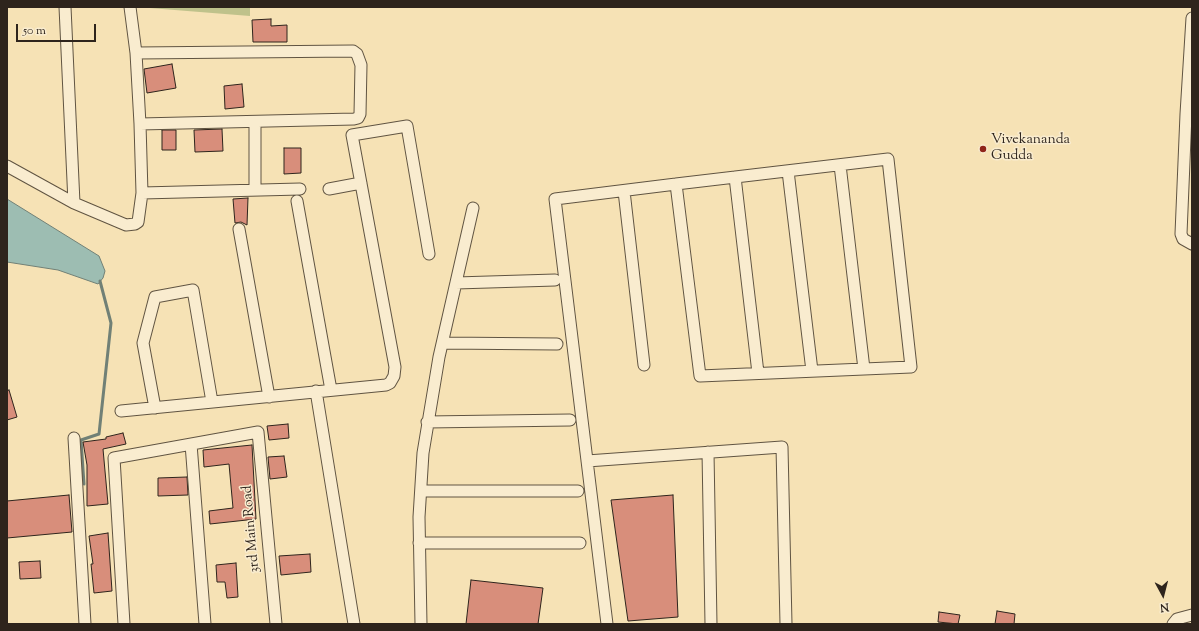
<!DOCTYPE html>
<style>
body{margin:0}
#map{position:relative;width:1199px;height:631px;overflow:hidden;background:#f6e2b5;font-family:"Sorts Mill Goudy",serif}
canvas{display:block}
.frame{position:absolute;inset:0;border:8px solid #2e241c;pointer-events:none}
.north{position:absolute;left:1143px;top:575px;width:40px;height:40px;-webkit-text-stroke:3px #f9eccf;paint-order:stroke;rotate:173deg;font-size:11px;font-weight:700;line-height:16px;text-align:center;color:#2e241c}
.north::after{content:'';display:block;margin:auto;width:14px;height:18px;background:#2e241c;clip-path:polygon(50% 0,100% 100%,50% 72%,0 100%)}
.scale{position:absolute;left:16px;top:24px;width:80px;height:18px;box-sizing:border-box;border:2px solid #2e241c;border-top:0;padding-left:5px;font-size:12px;line-height:14px;white-space:nowrap;color:#2e241c;-webkit-text-stroke:3px #f9eccf;paint-order:stroke}
</style>
<div id="map">
<canvas width="1199" height="631"></canvas>
<div class="frame"></div>
<div class="north">N</div>
<div class="scale">50 m</div>
</div>
<script>
const ctx = document.querySelector('canvas').getContext('2d');
ctx.lineJoin = 'round';
function fillPath(path, color) { ctx.fillStyle = color; ctx.fill(path, 'evenodd'); }
const poly = rows => new Path2D(rows.map(r => 'M' + r).join(''));
function strokePath(path, color, width, dash) { ctx.strokeStyle = color; ctx.lineWidth = width; ctx.lineCap = dash ? 'butt' : 'round'; ctx.setLineDash(dash || []); ctx.stroke(path); }
function write(font, color, halo, rows, align = 'center') {
  ctx.font = font + ' "Sorts Mill Goudy",serif'; ctx.lineWidth = 3; ctx.setLineDash([]); ctx.textBaseline = 'middle'; ctx.strokeStyle = halo; ctx.fillStyle = color; for (const [text, x, y, turn = 0] of rows) {
    ctx.save(); ctx.translate(x, y); ctx.rotate((+turn || 0) * Math.PI / 180); ctx.textAlign = isNaN(turn) ? turn : align; if (halo) ctx.strokeText(text, 0, 0); ctx.fillText(text, 0, 0); ctx.restore();
  }
}
fillPath(poly([
 [137,7,250,7,250,16]
]), '#bfc28b');
const water = poly([
 [7,199,99,256,105,271,103,278,98,284,58,270,7,262,7,199]
]);
fillPath(water, '#9dbdb2');
strokePath(water, '#718076', 1);
strokePath(poly([
 [84,484,81,440,99,434,111,323,100,281]
]), '#718076', 3);
const building = poly([
 [271,19,271,26,287,25,287,42,253,42,252,20,271,19],
 [172,64,176,88,147,93,144,69,172,64],
 [242,84,244,107,225,109,224,86,242,84],
 [222,129,223,151,195,152,194,130,222,129],
 [162,130,176,130,176,150,162,150,162,130],
 [284,148,301,148,301,173,284,174,284,148],
 [248,198,247,225,241,222,235,223,233,199,248,198],
 [9,390,17,417,7,420,7,391,9,390],
 [288,424,289,438,269,440,267,426,288,424],
 [123,433,126,444,103,449,108,504,87,506,87,465,83,442,106,439,106,437,123,433],
 [252,445,256,519,210,524,209,511,233,508,229,464,204,467,203,450,252,445],
 [284,456,287,477,270,479,268,457,284,456],
 [187,477,188,495,158,496,158,478,187,477],
 [69,495,72,532,7,538,7,501,69,495],
 [673,495,678,617,628,621,611,500,673,495],
 [108,533,112,591,94,593,91,564,93,564,89,536,108,533],
 [310,554,311,572,281,575,279,556,310,554],
 [40,561,41,578,20,579,19,562,40,561],
 [236,563,238,597,227,598,225,582,217,582,216,565,236,563],
 [471,580,543,588,538,624,466,624,471,580],
 [997,611,1015,614,1014,624,995,624,997,611],
 [939,612,960,615,958,624,938,622,939,612]
]);
fillPath(building, '#d88e7b');
strokePath(building, '#2e241c', 1);
const minor = poly([
 [65,7,74,203],
 [1192,18,1186,114,1181,234,1183,239,1192,244],
 [136,53,353,51,357,54,361,65,360,114,358,118,354,119,140,124],
 [255,122,255,190],
 [840,165,864,369],
 [7,166,74,203,126,225,135,224,138,222,142,193,140,124,136,53,130,7],
 [788,171,812,371],
 [735,177,758,373],
 [329,189,361,183],
 [624,191,644,365],
 [142,193,300,189],
 [297,201,331,390],
 [239,229,269,397],
 [456,283,555,280],
 [443,343,557,344],
 [316,391,354,624],
 [155,408,143,343,155,297,193,290,212,402],
 [121,411,386,385,390,383,394,376,395,367,352,135,407,126,429,254],
 [427,422,570,420],
 [74,438,85,624],
 [191,444,205,624],
 [708,452,711,624],
 [587,461,782,447,786,624],
 [421,491,578,491],
 [419,543,580,543],
 [124,624,114,458,258,432,276,624],
 [421,624,419,517,423,453,439,357,473,208],
 [607,624,555,199,676,184,888,159,911,367,700,376,676,184],
 [1173,624,1177,619,1192,615]
]);
strokePath(minor, '#605442', 13);
strokePath(minor, '#f9eccf', 11);
for (const [x, y, r, color] of [
 [983,149,4,"#8f2418"]
]) { const dot = new Path2D(); dot.arc(x, y, r, 0, 2 * Math.PI); ctx.fillStyle = color; ctx.fill(dot); strokePath(dot, '#f9eccf', 1.5); }
write('14px', '#2e241c', '#f9eccf', [
 ["Vivekananda",991,141],
 ["Gudda",991,157]
], 'left');
write('14px', '#2e241c', '#f9eccf', [
 ["3rd Main Road",252,529,-95]
]);
</script>
